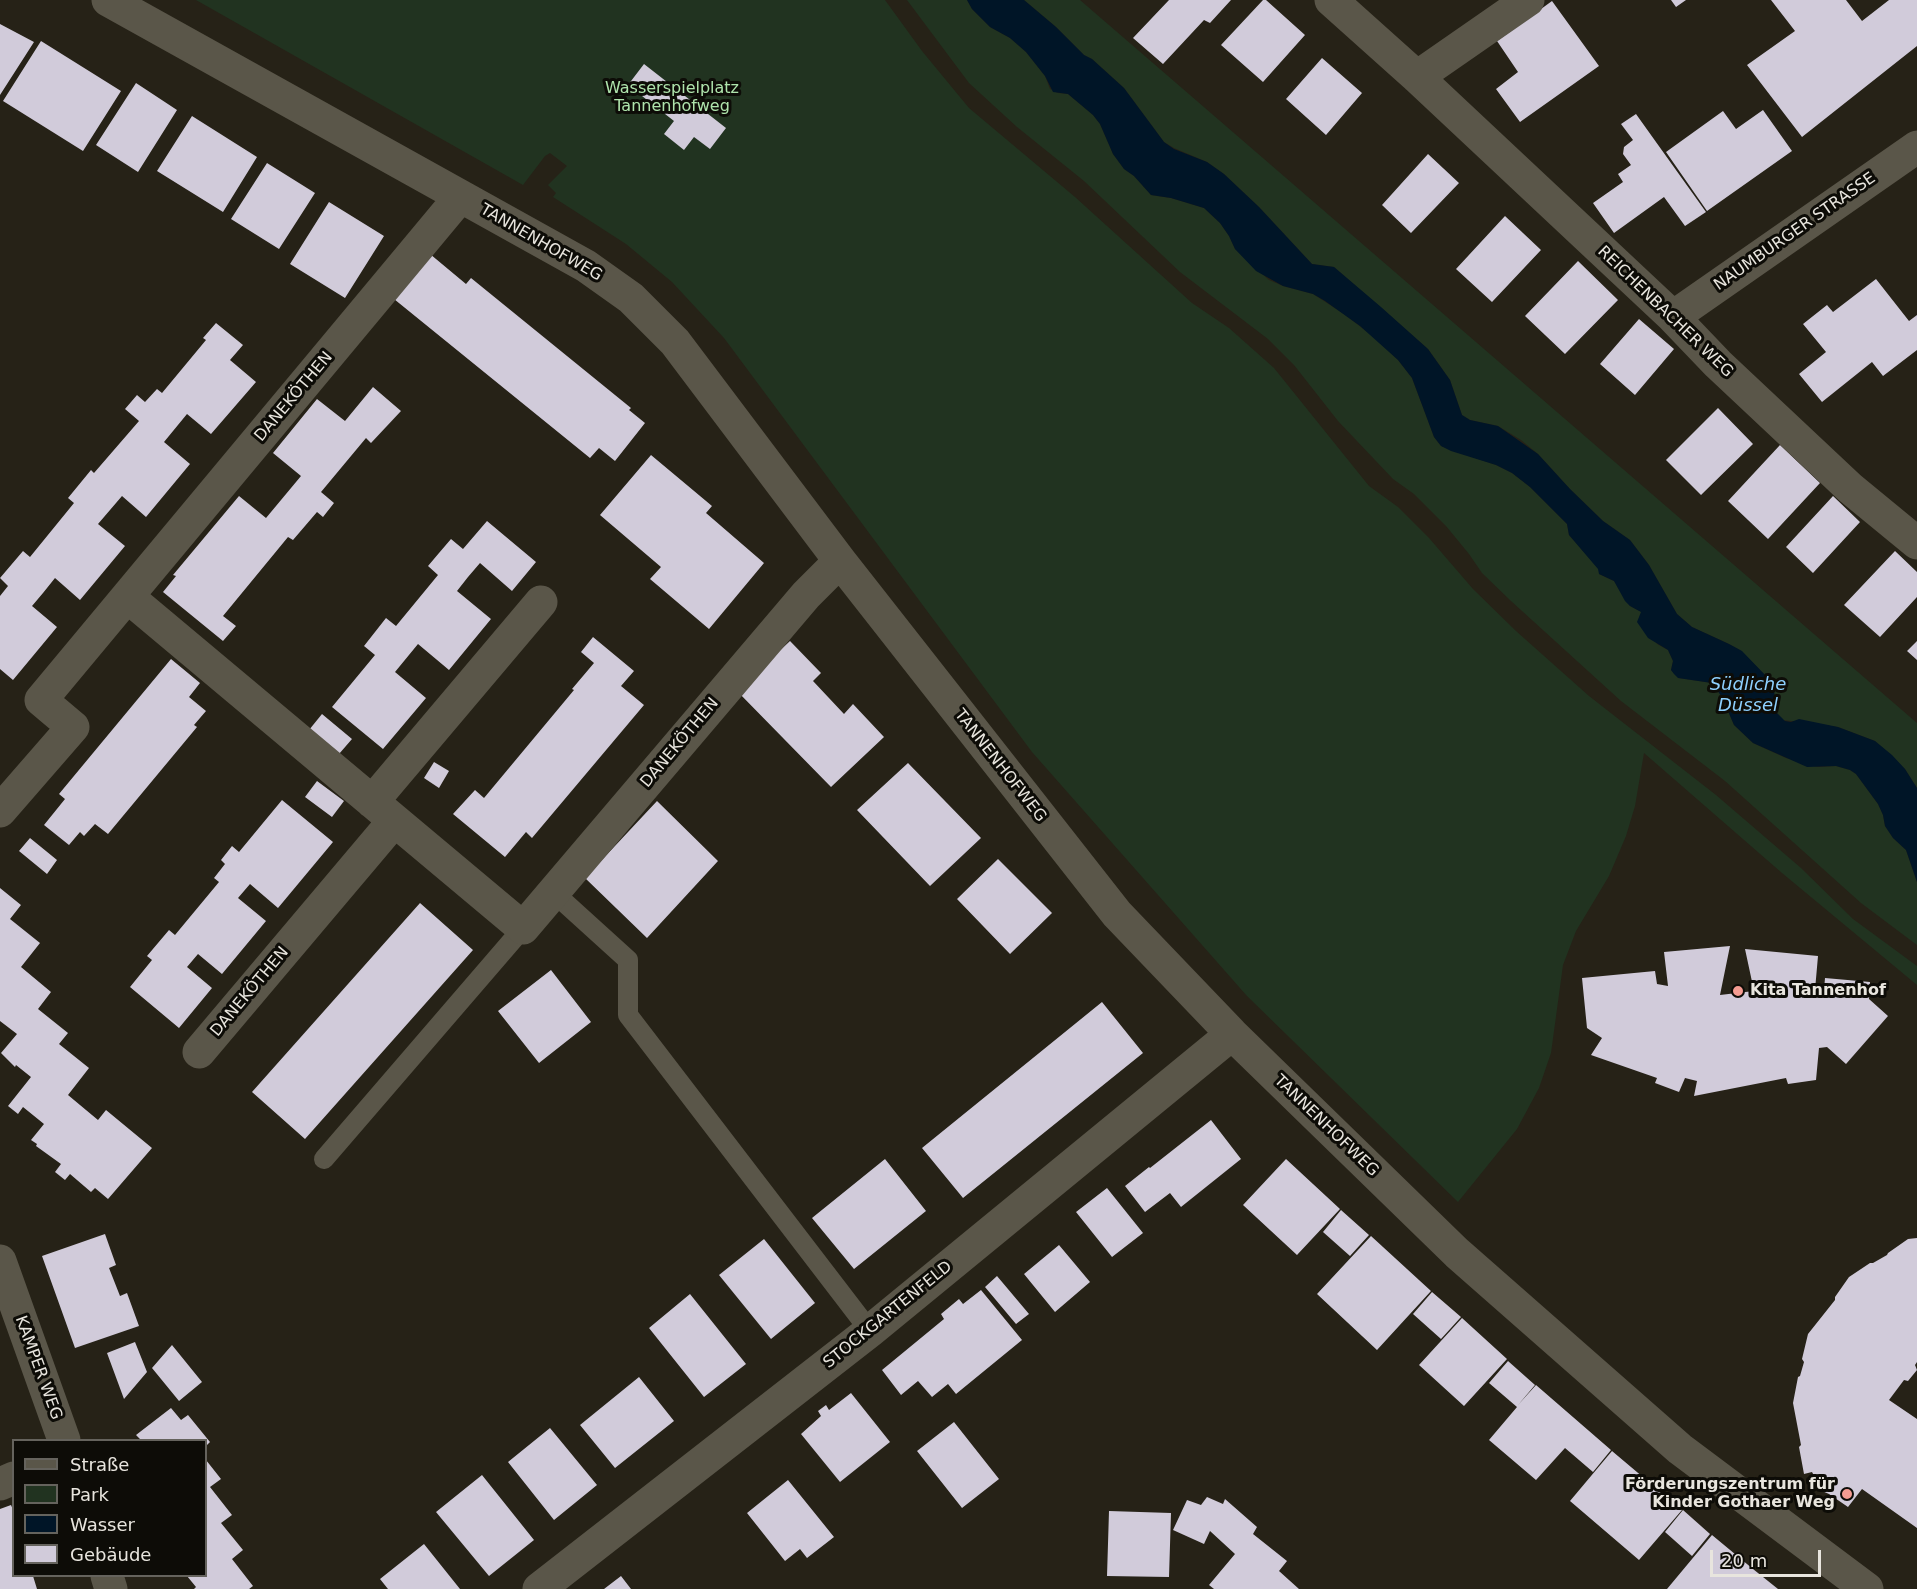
<!DOCTYPE html>
<meta charset="utf-8">
<style>
body{margin:0}
#map{position:relative;width:1917px;height:1589px;overflow:hidden;background:#262217;font-family:"DejaVu Sans",sans-serif}
canvas{display:block}
.legend{position:absolute;left:12px;top:1439px;width:195px;height:138px;box-sizing:border-box;background:#0d0c07;border:2px solid #65635d;margin:0;padding:8px 10px;list-style:none;font-size:18px;color:#e8e5de}
.legend li{display:flex;align-items:center;gap:12px;height:30px}
.legend b{width:30px;border:2px solid #65635d}
.scale{position:absolute;left:1710px;top:1550px;width:111px;height:27px;box-sizing:border-box;border:3px solid #e8e5de;border-top:0;padding-left:8px;font-size:18px;line-height:21px;white-space:nowrap;color:#e8e5de;-webkit-text-stroke:4px #0d0c07;paint-order:stroke}
</style>
<div id="map">
<canvas width="1917" height="1589"></canvas>
<ul class="legend">
<li><b style="height:8px;background:#5a5649"></b>Straße</li>
<li><b style="height:16px;background:#213320"></b>Park</li>
<li><b style="height:16px;background:#001527"></b>Wasser</li>
<li><b style="height:16px;background:#d1cbda"></b>Gebäude</li>
</ul>
<div class="scale">20 m</div>
</div>
<script>
const ctx = document.querySelector('canvas').getContext('2d');
ctx.lineJoin = 'round';
function fillPath(path, color) { ctx.fillStyle = color; ctx.fill(path, 'evenodd'); }
const poly = rows => new Path2D(rows.map(r => 'M' + r).join(''));
function strokePath(path, color, width, dash) { ctx.strokeStyle = color; ctx.lineWidth = width; ctx.lineCap = dash ? 'butt' : 'round'; ctx.setLineDash(dash || []); ctx.stroke(path); }
function write(font, color, halo, rows, align = 'center') {
  ctx.font = font + ' "DejaVu Sans",sans-serif'; ctx.lineWidth = 6; ctx.setLineDash([]); ctx.textBaseline = 'middle'; ctx.strokeStyle = halo; ctx.fillStyle = color; for (const [text, x, y, turn = 0] of rows) {
    ctx.save(); ctx.translate(x, y); ctx.rotate((+turn || 0) * Math.PI / 180); ctx.textAlign = isNaN(turn) ? turn : align; if (halo) ctx.strokeText(text, 0, 0); ctx.fillText(text, 0, 0); ctx.restore();
  }
}
fillPath(poly([
 [196,0,885,0,922,51,969,108,1075,197,1192,303,1229,328,1274,368,1369,486,1398,507,1429,538,1473,589,1516,631,1589,696,1716,795,1801,868,1853,919,1917,966,1917,985,1782,873,1644,753,1635,806,1626,836,1609,876,1576,931,1563,965,1551,1053,1539,1088,1517,1129,1458,1202,1247,996,1032,752,724,338,672,282,626,244,553,197,556,193,548,185,567,166,550,153,545,156,523,185],
 [907,0,967,0,972,9,990,27,1010,38,1026,52,1045,76,1050,89,1058,93,1068,94,1093,115,1100,124,1113,154,1124,169,1134,176,1151,195,1171,198,1204,208,1220,223,1229,236,1235,249,1269,280,1283,286,1313,294,1344,314,1375,338,1398,360,1412,378,1434,437,1441,446,1496,465,1512,473,1530,487,1567,524,1569,535,1599,569,1599,574,1614,581,1630,606,1642,612,1657,644,1668,650,1673,661,1671,670,1679,678,1712,683,1722,697,1734,725,1753,743,1786,758,1818,767,1836,766,1850,770,1856,774,1878,804,1883,815,1885,826,1893,838,1906,850,1917,882,1917,945,1861,903,1725,781,1621,701,1511,601,1482,573,1469,554,1446,526,1414,494,1393,479,1338,421,1294,365,1268,339,1180,272,1084,181,1017,127,969,83],
 [1024,0,1080,0,1917,723,1917,788,1905,769,1875,741,1838,727,1783,720,1776,712,1773,700,1774,687,1767,677,1741,651,1729,644,1692,627,1677,614,1649,565,1630,540,1603,521,1570,489,1538,454,1521,440,1498,426,1470,420,1462,415,1450,380,1428,349,1334,267,1312,264,1259,207,1224,174,1207,162,1174,148,1164,142,1124,88,1092,59,1084,55,1056,27]
]), '#213320');
fillPath(poly([
 [967,0,1024,0,1056,27,1084,55,1092,59,1124,88,1164,142,1174,149,1207,162,1224,174,1259,207,1312,264,1334,267,1381,307,1428,349,1450,380,1462,415,1470,420,1498,426,1538,454,1570,489,1603,521,1630,540,1649,565,1677,614,1692,627,1729,644,1742,651,1767,677,1774,689,1776,712,1785,721,1791,722,1799,719,1838,727,1875,741,1892,755,1905,769,1917,788,1917,882,1906,850,1893,838,1885,826,1883,815,1878,804,1856,774,1850,770,1836,766,1807,767,1753,743,1734,725,1722,697,1712,683,1678,678,1674,674,1671,670,1673,661,1668,650,1648,638,1637,622,1641,612,1630,606,1625,601,1614,581,1599,574,1598,569,1569,535,1567,524,1530,487,1512,473,1496,465,1451,451,1441,446,1434,437,1412,378,1398,360,1360,326,1325,301,1313,294,1283,286,1256,271,1235,249,1229,236,1220,223,1204,208,1171,198,1151,195,1134,176,1124,169,1113,154,1100,124,1093,115,1068,94,1053,92,1045,76,1026,52,1010,38,990,27,972,9]
]), '#001527');
fillPath(poly([
 [1169,0,1231,0,1210,23,1204,20,1163,64,1133,38],
 [1263,0,1266,0,1305,35,1263,82,1221,45],
 [1671,0,1686,0,1676,7],
 [1771,0,1846,0,1862,21,1889,0,1917,0,1917,46,1802,137,1747,65,1795,31],
 [1552,1,1599,66,1520,122,1496,89,1518,72,1497,41],
 [0,24,34,42,0,95],
 [41,41,121,91,83,151,3,101],
 [1322,58,1362,93,1326,135,1286,99],
 [644,64,726,128,710,149,694,137,684,150,664,134,674,121,628,85],
 [136,83,177,110,138,172,96,145],
 [1763,110,1792,151,1707,211,1666,152,1723,111,1736,129],
 [1636,114,1706,212,1685,226,1664,197,1614,233,1593,203,1623,182,1618,174,1631,165,1623,154,1624,147,1633,140,1621,124],
 [192,116,257,157,223,212,157,171],
 [1428,154,1459,183,1411,233,1382,205],
 [267,163,315,193,279,249,231,219],
 [329,202,384,236,345,298,290,264],
 [1505,216,1541,250,1492,302,1456,269],
 [430,254,466,284,471,278,631,408,629,410,645,423,615,461,599,448,590,458,394,299],
 [1578,261,1618,300,1565,354,1525,316],
 [1876,279,1909,321,1917,315,1917,350,1883,376,1872,362,1822,402,1799,374,1826,352,1803,324,1827,305,1833,312],
 [1639,319,1674,349,1635,395,1600,364],
 [216,323,243,345,230,360,256,382,211,434,187,414,164,442,190,464,146,517,122,496,98,524,125,546,80,600,55,578,43,593,32,606,57,627,13,680,0,669,0,596,8,586,0,578,23,551,30,557,74,503,68,498,91,470,94,473,139,421,125,409,137,395,145,402,157,389,162,393,206,340,203,338],
 [373,387,401,411,371,443,366,438,321,492,334,503,323,517,317,512,293,540,288,537,223,616,236,626,223,641,163,592,176,576,173,575,239,496,266,518,301,476,273,453,317,399,345,421],
 [1718,408,1753,444,1701,495,1666,460],
 [1780,445,1820,483,1768,539,1728,501],
 [651,455,712,506,706,513,764,563,709,629,650,579,661,567,600,515],
 [1833,496,1860,522,1813,573,1786,547],
 [487,521,536,562,512,591,480,563,468,577,457,591,491,619,449,670,418,644,395,672,426,698,383,749,332,707,375,655,364,646,386,618,396,626,438,575,428,566,439,553,451,539,463,549],
 [1895,551,1917,572,1917,597,1880,637,1844,605],
 [593,637,634,671,621,686,644,705,532,838,526,832,505,857,453,814,475,790,484,798,574,690,572,689,594,663,581,652],
 [790,641,821,673,813,681,844,714,853,704,884,737,831,787,737,691],
 [1917,641,1917,660,1907,651],
 [171,659,200,683,189,697,206,711,194,725,197,727,108,834,95,824,84,836,80,832,69,845,44,825,65,799,59,794],
 [322,714,352,739,339,754,309,730],
 [434,762,449,771,439,788,424,778],
 [908,763,981,838,930,886,857,810],
 [317,781,344,801,332,817,305,797],
 [282,800,333,842,278,908,250,884,238,898,266,921,222,974,198,954,187,967,212,988,179,1028,130,987,152,960,147,956,169,930,175,935,219,882,214,878,225,864,221,860,232,846,239,852],
 [657,801,718,861,647,938,585,878],
 [30,838,57,860,47,874,19,851],
 [998,859,1052,913,1010,954,957,899],
 [0,888,21,905,10,919,40,943,21,967,51,992,38,1009,68,1033,59,1044,89,1068,68,1095,98,1120,106,1110,152,1148,108,1199,95,1188,91,1192,70,1174,65,1180,55,1172,61,1164,36,1146,37,1144,31,1140,44,1124,23,1107,18,1114,8,1106,31,1077,16,1065,15,1067,1,1053,17,1034,0,1021],
 [420,903,473,950,305,1139,252,1092],
 [1730,946,1720,995,1754,991,1745,949,1818,956,1815,990,1824,990,1825,978,1870,982,1869,999,1888,1016,1846,1064,1827,1047,1819,1048,1816,1080,1788,1084,1786,1078,1694,1096,1697,1081,1685,1078,1679,1092,1655,1083,1657,1078,1591,1055,1602,1038,1587,1028,1582,978,1655,971,1657,984,1668,986,1664,952],
 [551,970,591,1022,539,1063,498,1011],
 [1102,1002,1143,1053,963,1198,922,1148],
 [1211,1120,1241,1159,1181,1207,1170,1193,1145,1212,1125,1186,1149,1167,1150,1168],
 [885,1159,926,1211,854,1269,812,1218],
 [1286,1159,1340,1209,1297,1255,1243,1205],
 [1107,1188,1143,1233,1112,1257,1076,1212],
 [1341,1210,1369,1235,1350,1256,1323,1232],
 [105,1234,116,1265,109,1268,120,1296,127,1293,139,1326,75,1348,42,1256],
 [1371,1236,1431,1291,1377,1350,1317,1294],
 [1917,1238,1917,1362,1915,1365,1917,1370,1908,1381,1904,1380,1889,1400,1917,1419,1917,1528,1862,1489,1848,1507,1829,1494,1822,1491,1812,1472,1804,1474,1799,1447,1801,1445,1793,1403,1798,1377,1800,1376,1804,1362,1802,1359,1808,1334,1835,1300,1835,1297,1849,1277,1870,1263,1873,1263,1887,1255,1888,1253,1908,1239],
 [764,1239,815,1303,771,1339,719,1275],
 [1059,1245,1090,1282,1055,1312,1024,1274],
 [997,1276,1029,1314,1016,1324,985,1287],
 [981,1290,1022,1340,956,1394,948,1384,932,1397,918,1381,901,1395,882,1370,944,1319,941,1314,959,1299,963,1304],
 [1432,1292,1461,1317,1441,1339,1413,1314],
 [690,1294,746,1364,704,1397,649,1328],
 [1462,1318,1507,1359,1464,1406,1419,1365],
 [135,1342,147,1372,124,1399,107,1353],
 [172,1345,202,1382,179,1401,152,1368],
 [1508,1361,1535,1385,1518,1405,1536,1385,1611,1450,1593,1472,1565,1448,1536,1480,1489,1440,1517,1407,1489,1383],
 [639,1377,674,1421,615,1468,580,1425],
 [851,1393,890,1442,840,1482,801,1434,821,1416,818,1411,826,1405,829,1410],
 [171,1408,181,1420,188,1415,210,1442,206,1446,206,1440,141,1440,136,1435],
 [954,1422,999,1479,962,1508,917,1451],
 [550,1428,597,1485,554,1520,508,1462],
 [1612,1451,1682,1510,1639,1560,1570,1501],
 [206,1460,221,1479,210,1487,232,1515,221,1523,243,1550,232,1559,253,1586,249,1589,194,1589,196,1587,187,1576,206,1576],
 [482,1475,534,1540,489,1576,436,1512],
 [788,1480,834,1537,807,1558,800,1549,785,1561,747,1513],
 [1207,1497,1223,1504,1225,1499,1257,1527,1253,1534,1287,1561,1279,1571,1299,1589,1214,1589,1209,1585,1235,1554,1210,1531,1204,1544,1173,1530,1187,1500,1201,1505],
 [11,1505,14,1512,14,1576,33,1576,37,1589,0,1589,0,1509],
 [1683,1510,1710,1534,1692,1556,1665,1532],
 [1109,1511,1171,1513,1169,1577,1107,1576],
 [1712,1535,1753,1569,1778,1589,1667,1589],
 [424,1544,460,1589,388,1589,380,1579],
 [621,1576,631,1589,604,1589]
]), '#d1cbda');
strokePath(poly([
 [553,892,628,960,628,1015,870,1331],
 [324,1159,523,928]
]), '#5a5649', 20);
strokePath(poly([
 [108,0,586,266,631,298,675,342,840,561,1117,914,1232,1034,1457,1253,1680,1449,1867,1589],
 [1331,0,1417,77,1673,317,1718,364,1850,488,1917,543],
 [1417,77,1528,0],
 [1673,317,1917,147],
 [128,597,523,928,806,595,840,561],
 [372,802,541,602],
 [0,811,73,727,41,700,460,197],
 [199,1052,394,821],
 [0,1261,64,1440],
 [0,1484,14,1478],
 [107,1576,111,1589],
 [539,1589,870,1331,1232,1034]
]), '#5a5649', 33);
for (const [x, y, r, color] of [
 [1738,991,6,"#f59c92"],
 [1847,1494,6,"#f59c92"]
]) { const dot = new Path2D(); dot.arc(x, y, r, 0, 2 * Math.PI); ctx.fillStyle = color; ctx.fill(dot); strokePath(dot, '#0d0c07', 2); }
write('16px', '#afe4ac', '#0d0c07', [
 ["Wasserspielplatz",672,89],
 ["Tannenhofweg",672,107]
]);
write('16px', '#e8e5de', '#0d0c07', [
 ["NAUMBURGER STRASSE",1795,232,-35],
 ["TANNENHOFWEG",541,243,30],
 ["REICHENBACHER WEG",1665,312,44],
 ["DANEKÖTHEN",294,397,-50],
 ["DANEKÖTHEN",680,743,-50],
 ["TANNENHOFWEG",1000,766,52],
 ["DANEKÖTHEN",250,992,-50],
 ["TANNENHOFWEG",1326,1126,44],
 ["STOCKGARTENFELD",888,1315,-39],
 ["KAMPER WEG",38,1368,70]
]);
write('bold 16px', '#e8e5de', '#0d0c07', [
 ["Kita Tannenhof",1750,991],
 ["Förderungszentrum für",1835,1485,"right"],
 ["Kinder Gothaer Weg",1835,1503,"right"]
], 'left');
write('italic 18px', '#8ed0fe', '#0d0c07', [
 ["Südliche",1748,685],
 ["Düssel",1748,706]
]);
</script>
